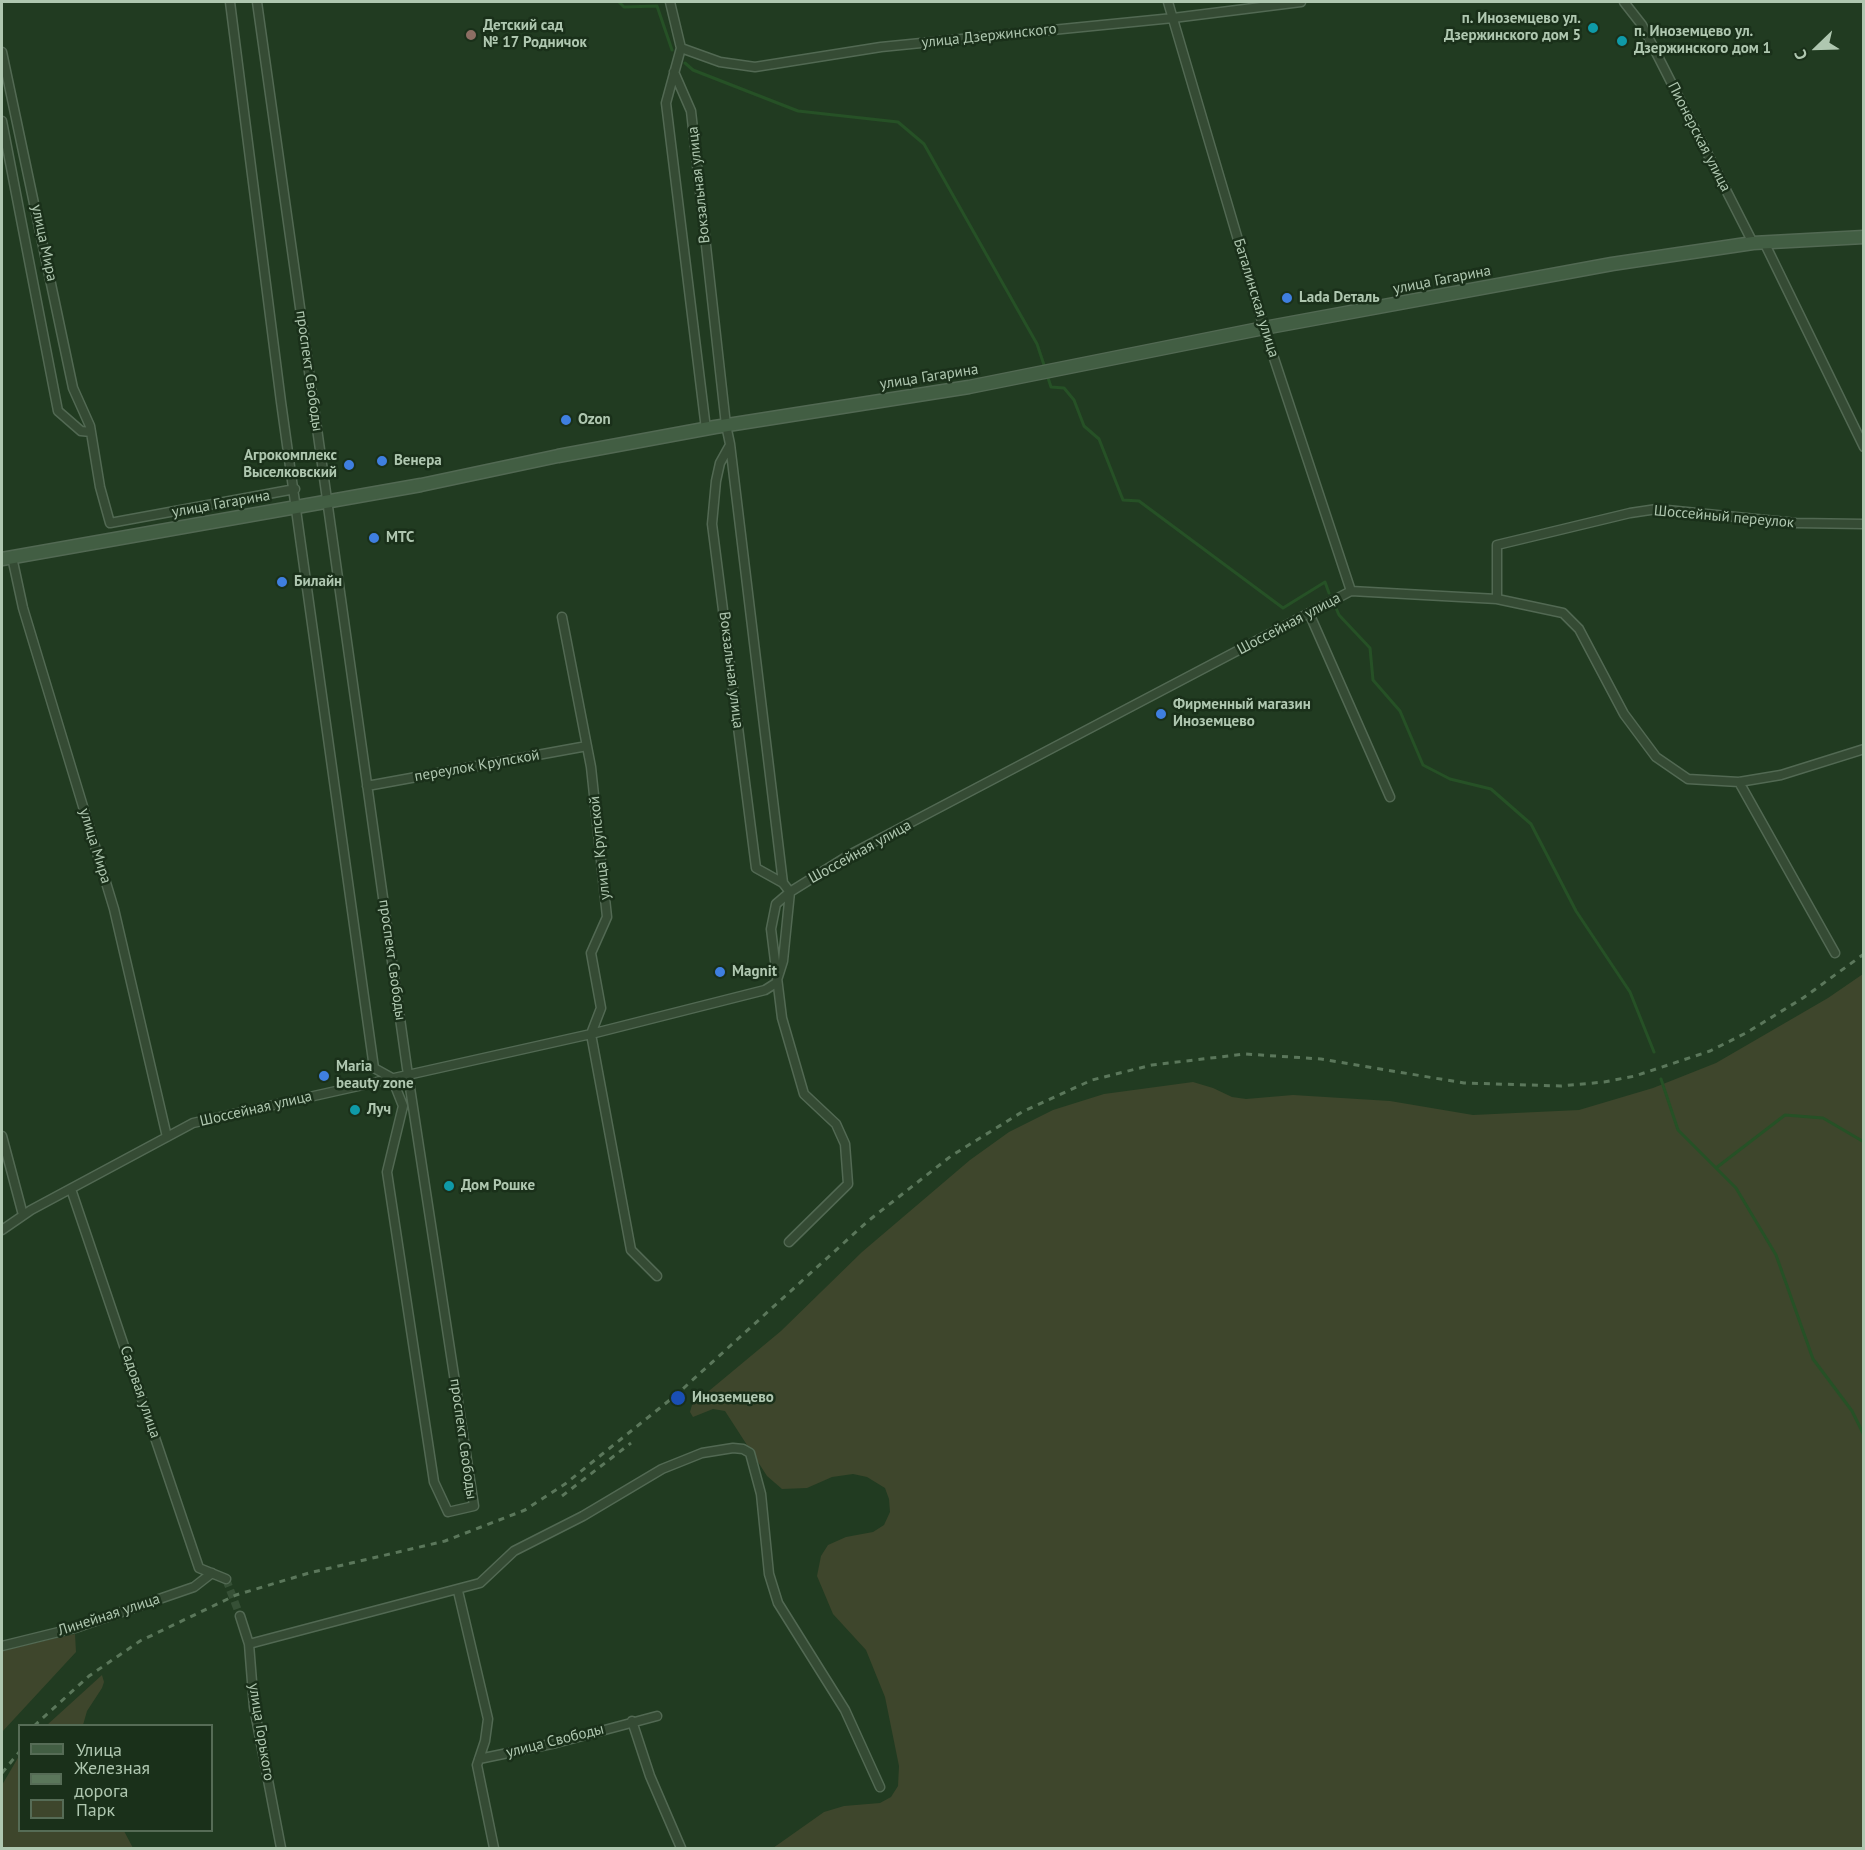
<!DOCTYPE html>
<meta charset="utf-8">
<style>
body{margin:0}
#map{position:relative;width:1865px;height:1850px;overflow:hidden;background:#213b21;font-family:"PT Sans",sans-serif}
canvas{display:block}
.frame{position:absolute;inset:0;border:3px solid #afc7b0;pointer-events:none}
.legend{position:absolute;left:18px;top:1724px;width:195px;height:108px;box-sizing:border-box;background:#1a301a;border:2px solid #566c56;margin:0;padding:8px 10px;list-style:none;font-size:18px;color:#afc7b0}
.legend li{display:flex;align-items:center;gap:12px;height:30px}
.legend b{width:30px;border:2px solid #566c56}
.north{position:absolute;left:1787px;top:18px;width:60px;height:60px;-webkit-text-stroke:4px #1a301a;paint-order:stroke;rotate:247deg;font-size:16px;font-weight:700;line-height:24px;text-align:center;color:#afc7b0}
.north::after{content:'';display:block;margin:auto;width:21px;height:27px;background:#afc7b0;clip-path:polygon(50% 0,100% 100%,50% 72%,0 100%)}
</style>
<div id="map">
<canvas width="1865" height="1850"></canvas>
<div class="frame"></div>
<ul class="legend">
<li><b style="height:8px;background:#425e43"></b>Улица</li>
<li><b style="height:8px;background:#5b775b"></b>Железная дорога</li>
<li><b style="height:16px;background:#3e462c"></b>Парк</li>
</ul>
<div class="north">С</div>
</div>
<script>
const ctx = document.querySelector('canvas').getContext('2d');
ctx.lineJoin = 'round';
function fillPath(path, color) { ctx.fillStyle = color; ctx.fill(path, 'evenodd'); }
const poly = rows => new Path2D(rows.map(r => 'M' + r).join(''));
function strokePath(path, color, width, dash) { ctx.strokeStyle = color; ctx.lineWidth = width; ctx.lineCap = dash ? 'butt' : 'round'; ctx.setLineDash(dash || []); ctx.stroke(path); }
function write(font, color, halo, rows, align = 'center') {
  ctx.font = font + ' "PT Sans",sans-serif'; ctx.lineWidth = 5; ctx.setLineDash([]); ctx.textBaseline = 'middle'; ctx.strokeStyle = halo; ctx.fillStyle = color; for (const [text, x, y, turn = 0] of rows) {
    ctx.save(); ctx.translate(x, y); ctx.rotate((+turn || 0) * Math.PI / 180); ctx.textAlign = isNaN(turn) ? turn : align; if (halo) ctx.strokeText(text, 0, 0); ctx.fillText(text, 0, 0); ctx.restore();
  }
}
fillPath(poly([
 [1863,974,1863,1848,773,1848,824,1812,844,1806,880,1803,891,1797,898,1786,899,1766,885,1697,866,1650,833,1614,817,1576,821,1556,828,1545,846,1537,873,1532,884,1525,890,1512,889,1499,885,1488,867,1477,853,1474,832,1477,807,1488,782,1489,767,1476,725,1411,713,1409,693,1417,690,1412,692,1405,781,1331,862,1252,970,1160,1009,1132,1053,1110,1104,1094,1193,1082,1213,1088,1232,1097,1246,1099,1293,1095,1390,1101,1473,1115,1579,1110,1653,1088,1716,1063,1828,998],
 [75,1634,76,1652,2,1732,2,1650],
 [102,1675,104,1682,102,1688,87,1711,83,1725,47,1725],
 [19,1756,20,1830,124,1831,133,1848,2,1848,2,1785]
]), '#3e462c');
strokePath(poly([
 [619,2,624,7,657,6,672,50],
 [685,63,693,70,798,111,898,122,924,144,1037,344,1045,368],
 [1047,375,1051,387,1064,388,1074,400,1084,426,1099,439,1123,500,1139,501,1283,608,1325,582,1329,593],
 [1336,608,1339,615,1370,648,1373,680,1400,711,1423,765,1450,779,1491,789,1531,824,1576,911,1630,992,1654,1052],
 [1661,1079,1678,1130,1736,1188,1776,1255,1813,1359,1852,1411,1864,1435],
 [1716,1168,1785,1115,1823,1118,1864,1142]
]), '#265126', 3);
strokePath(poly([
 [226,1579,240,1616]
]), '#365036', 8, [8, 4]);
const street = poly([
 [230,2,281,402,374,1068,392,1078,403,1106,387,1172,434,1482,448,1512,474,1506,407,1068,257,2],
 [670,2,681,48,666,103,706,429],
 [1168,2,1264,328,1351,591],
 [1624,2,1642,25,1753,243],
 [681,48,720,62,755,67,881,47,1173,18,1301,2],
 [2,52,73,388,90,426,100,487,110,523,295,489],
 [674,72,691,111,726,425,730,444,783,883],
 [2,121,58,411,81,431,91,432],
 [1764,242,1864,447],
 [730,445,720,463,716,481,712,524,756,868,783,883,790,892,783,961,777,980],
 [12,557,23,608,114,909,167,1137],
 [1497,599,1497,545,1630,513,1657,509,1796,523,1864,524],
 [1309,613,1390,797],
 [562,617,591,767,607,917,591,953,601,1008,591,1034,631,1250,657,1276],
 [1739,782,1835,953],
 [367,786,587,746],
 [2,1136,23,1215],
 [71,1189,199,1568,226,1579],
 [2,1230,31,1210,193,1123,591,1034,765,990,776,983],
 [789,1242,848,1184,845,1144,836,1124,804,1094,782,1018,771,929,776,904,790,892,851,854,1351,591,1497,599,1563,613,1579,629,1624,714,1656,757,1688,779,1739,782,1781,775,1864,749],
 [458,1591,488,1719,485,1741,477,1765,494,1848],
 [240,1616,249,1644,254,1707,281,1848],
 [249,1644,480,1583,514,1551,583,1516,662,1469,702,1453,733,1448,743,1449,750,1453,761,1494,769,1574,778,1603,845,1710,880,1787],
 [2,1646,75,1628,194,1587,212,1573],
 [632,1721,650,1776,681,1848],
 [479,1759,556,1743,657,1716]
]);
const secondary = poly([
 [2,559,421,485,558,456,715,427,969,387,1264,328,1612,264,1753,243,1864,237]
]);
strokePath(street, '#526953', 11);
strokePath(secondary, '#526953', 15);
strokePath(street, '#354b34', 8);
strokePath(secondary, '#425e43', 12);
strokePath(poly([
 [562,1496,631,1443],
 [34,1726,89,1676,140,1641,236,1595,309,1573,445,1541,525,1510,565,1484,676,1395,868,1221,951,1156,1022,1112,1092,1080,1152,1065,1245,1054,1321,1059,1464,1083,1561,1086,1604,1082,1635,1076,1710,1051,1746,1033,1803,998,1864,954],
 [2,1773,20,1751]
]), '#5b775b', 3, [6, 6]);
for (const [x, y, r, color] of [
 [1593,28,6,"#0f9aa8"],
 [471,35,6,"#8d6e63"],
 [1622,41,6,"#0f9aa8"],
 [1287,298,6,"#3f7fe0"],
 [566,420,6,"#3f7fe0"],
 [382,461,6,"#3f7fe0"],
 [349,465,6,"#3f7fe0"],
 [374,538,6,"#3f7fe0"],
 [282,582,6,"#3f7fe0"],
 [1161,714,6,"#3f7fe0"],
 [720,972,6,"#3f7fe0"],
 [324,1076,6,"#3f7fe0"],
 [355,1110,6,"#0f9aa8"],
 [449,1186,6,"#0f9aa8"],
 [678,1398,8,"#1a4fb4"]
]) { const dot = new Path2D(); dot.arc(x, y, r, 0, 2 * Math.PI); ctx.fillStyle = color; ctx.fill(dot); strokePath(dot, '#1a301a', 2); }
write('bold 15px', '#afc7b0', '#1a301a', [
 ["п. Иноземцево ул.",1581,19,"right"],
 ["Дзержинского дом 5",1581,36,"right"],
 ["Детский сад",483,26],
 ["№ 17 Родничок",483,43],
 ["п. Иноземцево ул.",1634,32],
 ["Дзержинского дом 1",1634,49],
 ["Lada Dеталь",1299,298],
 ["Ozon",578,420],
 ["Агрокомплекс",337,456,"right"],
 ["Выселковский",337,473,"right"],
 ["Венера",394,461],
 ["МТС",386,538],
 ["Билайн",294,582],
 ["Фирменный магазин",1173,705],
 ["Иноземцево",1173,722],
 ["Magnit",732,972],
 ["Maria",336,1067],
 ["beauty zone",336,1084],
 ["Луч",367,1110],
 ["Дом Рошке",461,1186],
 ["Иноземцево",692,1398]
], 'left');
write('15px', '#afc7b0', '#1a301a', [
 ["улица Дзержинского",989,36,-6],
 ["Пионерская улица",1699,137,63],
 ["Вокзальная улица",699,185,-96],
 ["улица Мира",44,243,78],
 ["улица Гагарина",1442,280,-11],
 ["Баталинская улица",1256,298,73],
 ["проспект Свободы",309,371,82],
 ["улица Гагарина",929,377,-9],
 ["улица Гагарина",221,504,-10],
 ["Шоссейный переулок",1724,517,5],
 ["Шоссейная улица",1289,624,-28],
 ["Вокзальная улица",731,670,83],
 ["переулок Крупской",477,766,-10],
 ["улица Мира",95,846,73],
 ["улица Крупской",600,848,-96],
 ["Шоссейная улица",860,852,-29],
 ["проспект Свободы",392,960,82],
 ["Шоссейная улица",256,1109,-13],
 ["Садовая улица",140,1392,71],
 ["проспект Свободы",463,1439,82],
 ["Линейная улица",109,1615,-18],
 ["улица Горького",261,1732,81],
 ["улица Свободы",555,1741,-14]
]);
</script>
